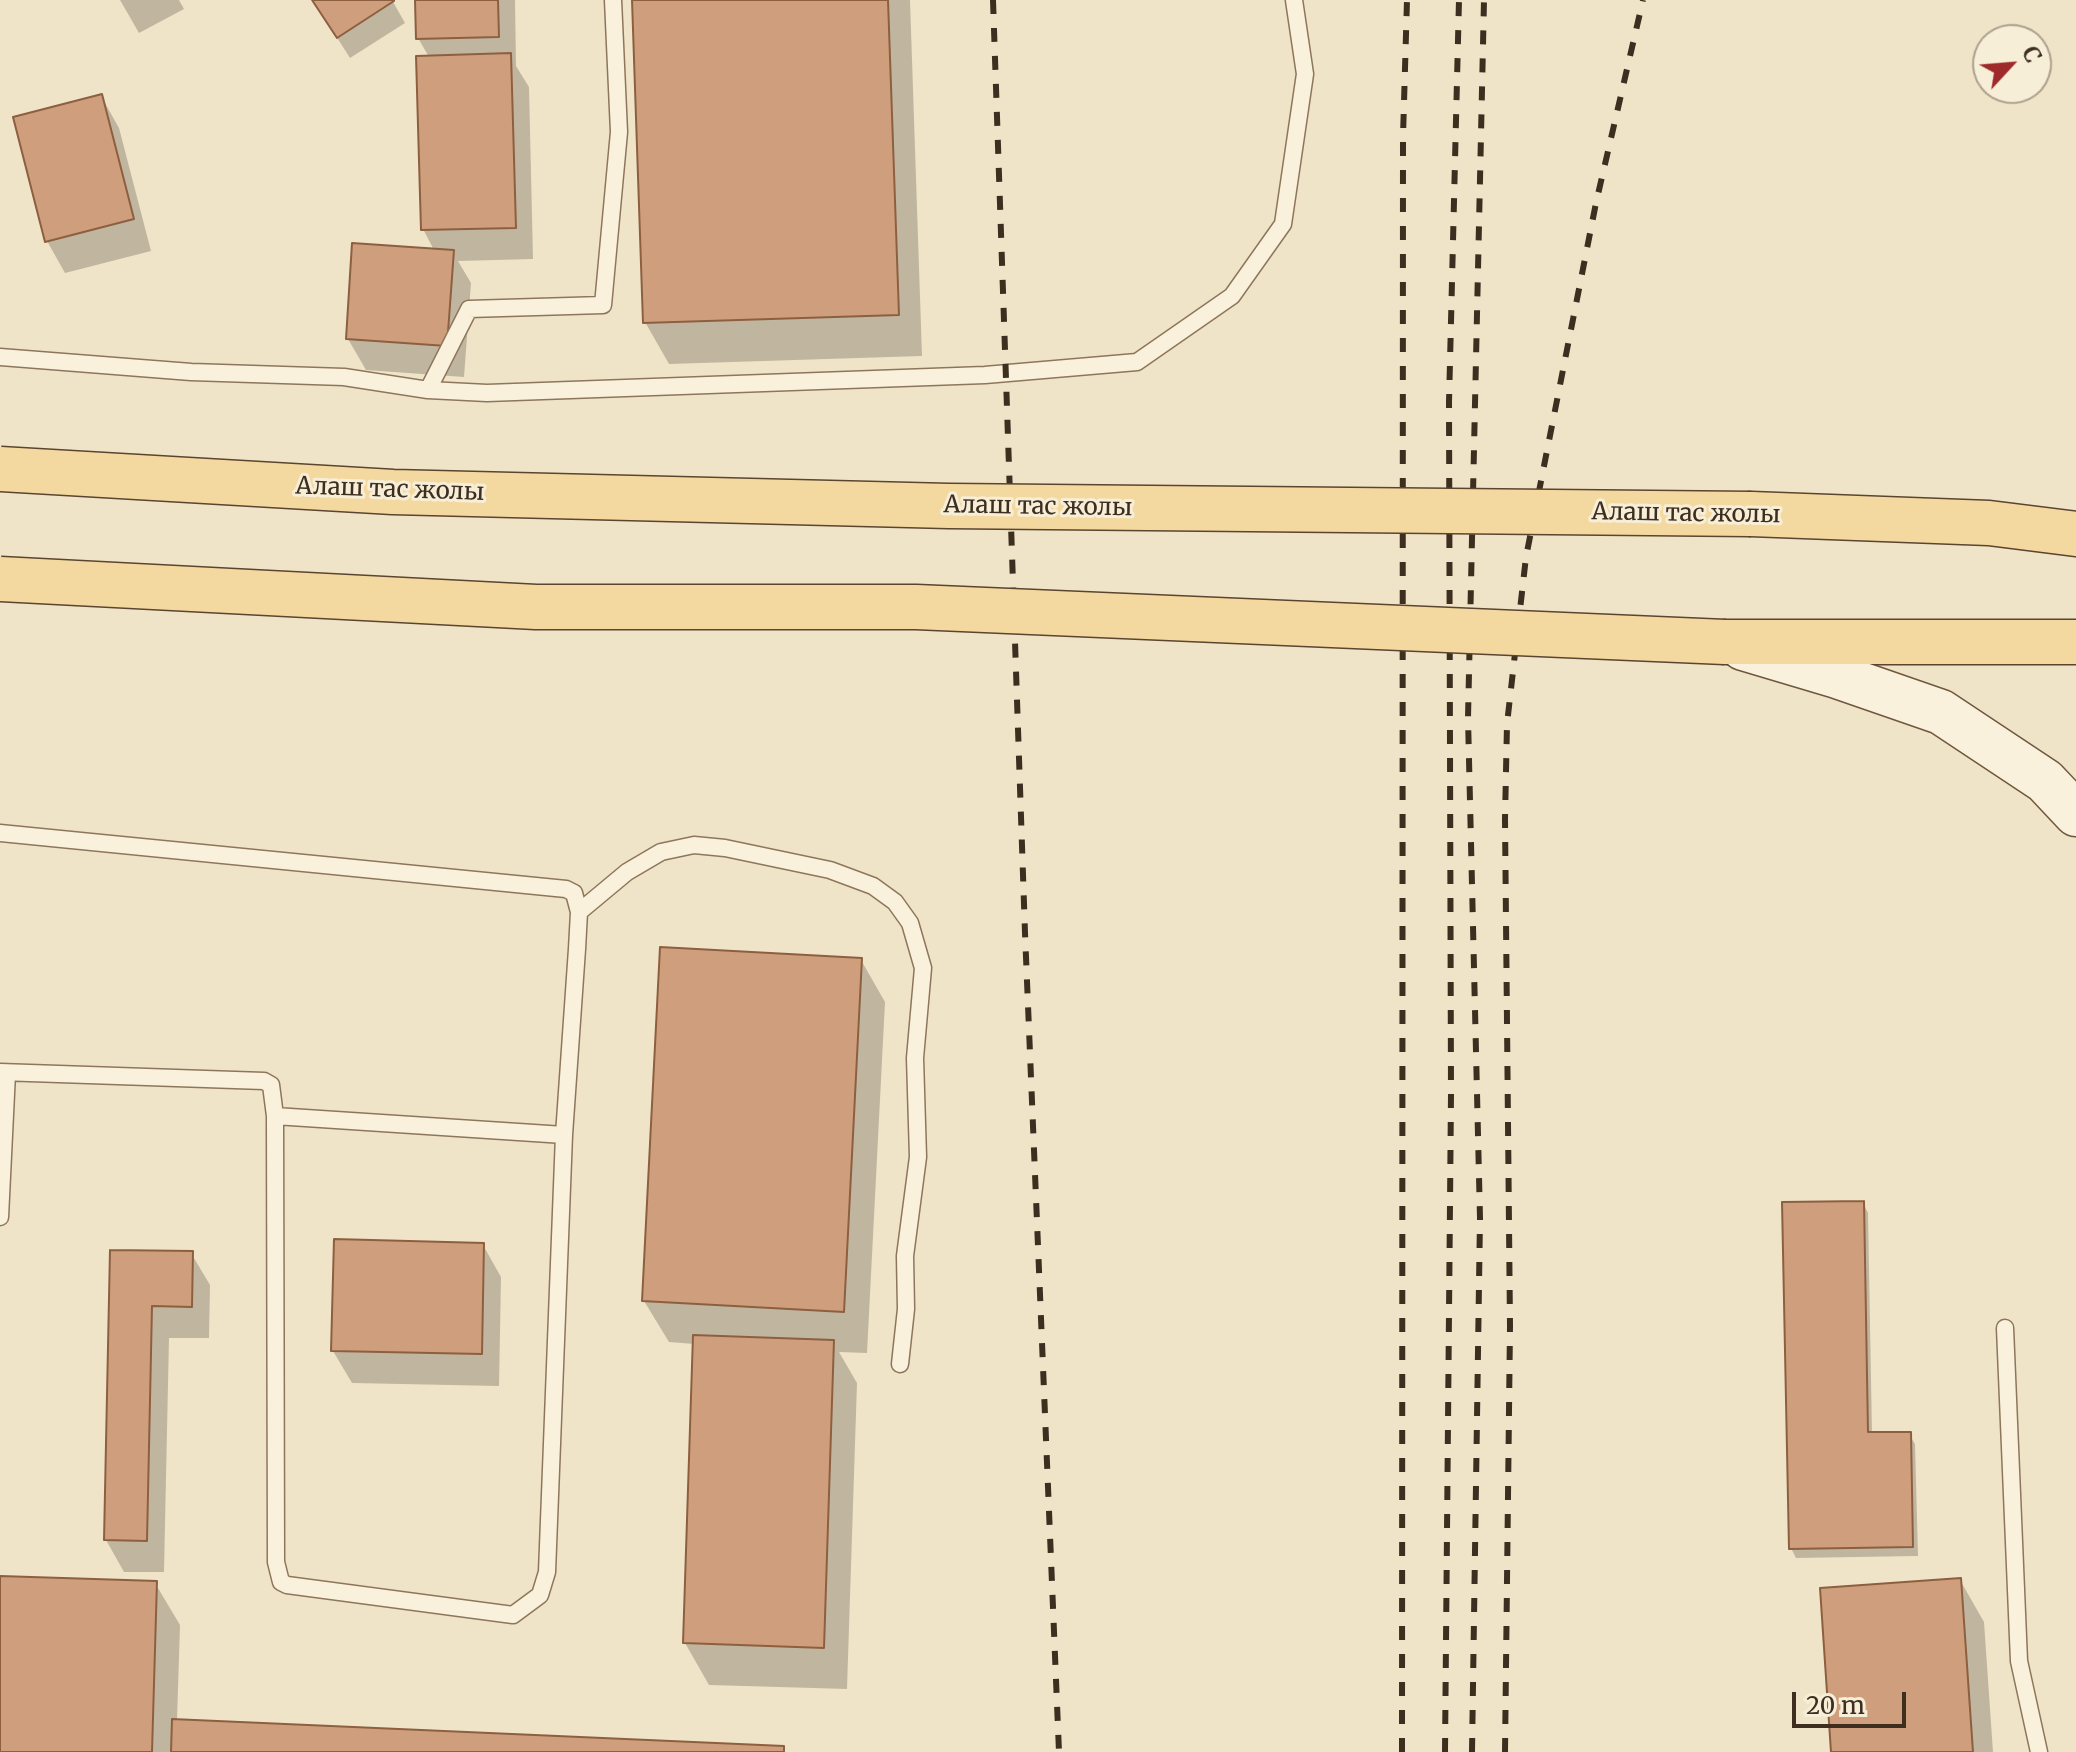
<!DOCTYPE html>
<meta charset="utf-8">
<style>
body{margin:0}
#map{position:relative;width:2076px;height:1752px;overflow:hidden;background:#f0e4c8;font-family:Merriweather,serif}
canvas{display:block}
.north{position:absolute;left:1972px;top:24px;width:80px;height:80px;box-sizing:border-box;background:#f7eed8;border:2px solid #ada18e;border-radius:50%;rotate:64deg;font-size:22px;font-weight:700;line-height:32px;text-align:center;color:#3d2e20}
.north::after{content:'';display:block;margin:auto;width:28px;height:36px;background:#9e2a2b;clip-path:polygon(50% 0,100% 100%,50% 72%,0 100%)}
.scale{position:absolute;left:1792px;top:1692px;width:114px;height:36px;box-sizing:border-box;border:4px solid #3d2e20;border-top:0;padding-left:10px;font-size:24px;line-height:28px;white-space:nowrap;color:#3d2e20;-webkit-text-stroke:6px #f7eed8;paint-order:stroke}
</style>
<div id="map">
<canvas width="2076" height="1752"></canvas>
<div class="north">С</div>
<div class="scale">20 m</div>
</div>
<script>
const ctx = document.querySelector('canvas').getContext('2d');
ctx.lineJoin = 'round';
function fillPath(path, color) { ctx.fillStyle = color; ctx.fill(path, 'evenodd'); }
const poly = rows => new Path2D(rows.map(r => 'M' + r).join(''));
function strokePath(path, color, width, dash) { ctx.strokeStyle = color; ctx.lineWidth = width; ctx.lineCap = dash ? 'butt' : 'round'; ctx.setLineDash(dash || []); ctx.stroke(path); }
function write(font, color, halo, rows, align = 'center') {
  ctx.font = font + ' Merriweather,serif'; ctx.lineWidth = 6; ctx.setLineDash([]); ctx.textBaseline = 'middle'; ctx.strokeStyle = halo; ctx.fillStyle = color; for (const [text, x, y, turn = 0] of rows) {
    ctx.save(); ctx.translate(x, y); ctx.rotate((+turn || 0) * Math.PI / 180); ctx.textAlign = isNaN(turn) ? turn : align; if (halo) ctx.strokeText(text, 0, 0); ctx.fillText(text, 0, 0); ctx.restore();
  }
}
fillPath(poly([
 [120,0,179,0,184,9,139,33],
 [313,0,392,0,405,23,350,58],
 [417,0,515,0,516,66,529,87,533,259,458,261,471,283,464,377,366,370,348,339,434,250,423,229,429,57,418,38],
 [634,0,910,0,922,356,669,364,645,322],
 [101,96,119,128,151,251,65,273,47,241],
 [861,960,885,1002,867,1353,839,1352,857,1383,847,1689,709,1685,685,1643,694,1344,669,1342,644,1301],
 [1863,1203,1868,1213,1872,1434,1909,1434,1915,1444,1918,1556,1796,1558,1791,1548],
 [483,1245,501,1277,499,1386,352,1383,333,1351],
 [112,1252,191,1253,210,1285,209,1338,169,1338,164,1572,124,1572,106,1540],
 [0,1578,155,1583,180,1625,177,1721,783,1748,785,1752,0,1752],
 [1960,1580,1984,1622,1993,1752,1833,1752]
]), '#0003');
const building = poly([
 [312,0,394,0,394,1,337,38,312,0],
 [415,0,498,0,499,37,416,39,415,0],
 [632,0,888,0,899,315,643,323,632,0],
 [511,53,516,228,421,230,416,56,511,53],
 [102,94,134,219,45,242,13,117,102,94],
 [352,243,454,250,447,346,346,339,352,243],
 [660,947,862,958,844,1312,642,1301,660,947],
 [1864,1201,1868,1432,1911,1432,1913,1547,1789,1549,1782,1202,1864,1201],
 [334,1239,484,1243,482,1354,331,1351,334,1239],
 [110,1250,193,1251,192,1307,152,1306,147,1541,104,1540,110,1250],
 [693,1335,834,1340,824,1648,683,1643,693,1335],
 [0,1576,157,1581,152,1752,0,1752,0,1576],
 [1961,1578,1973,1752,1831,1752,1820,1588,1961,1578],
 [172,1719,784,1746,784,1752,171,1752,172,1719]
]);
fillPath(building, '#cf9f7d');
strokePath(building, '#8d5f41', 2);
const service = poly([
 [0,357,191,372,344,377,428,390,487,393,985,375,1137,362,1232,296,1283,224,1305,74,1294,0],
 [428,390,469,309,603,305,619,132,613,0],
 [0,833,566,889,574,893,579,912,577,949,564,1135,547,1572,540,1595,513,1615,287,1585,281,1582,276,1562,275,1116,271,1085,264,1081,0,1072],
 [579,912,627,872,661,852,694,845,725,848,830,870,873,886,895,902,910,923,923,968,915,1058,918,1157,905,1256,906,1309,900,1364],
 [275,1116,564,1135],
 [0,1217,7,1073],
 [2005,1328,2019,1661,2039,1752]
]);
const secondary = poly([
 [1743,648,1837,676,1941,712,2045,781,2076,814]
]);
const primary = poly([
 [1751,514,1989,523,2076,534],
 [1725,642,2076,642]
]);
strokePath(service, '#8d765c', 19);
strokePath(secondary, '#6f573f', 47);
strokePath(primary, '#5b4430', 47);
strokePath(service, '#faf1dc', 16);
strokePath(secondary, '#faf1dc', 44);
strokePath(primary, '#f3d9a0', 44);
strokePath(poly([
 [993,0,1025,933,1059,1752],
 [1402,1752,1403,137,1407,0],
 [1445,1752,1451,1094,1449,402,1459,0],
 [1472,1752,1480,1218,1468,718,1484,0],
 [1505,1752,1510,1326,1505,819,1507,724,1526,557,1596,203,1643,0]
]), '#3d2e20', 6, [14, 14]);
const primaryBridge = poly([
 [0,469,393,492,949,506,1751,514],
 [0,579,536,607,916,607,1725,642]
]);
strokePath(primaryBridge, '#5b4430', 47, []);
strokePath(primaryBridge, '#f3d9a0', 44);
write('24px', '#3d2e20', '#f7eed8', [
 ["Алаш тас жолы",390,490,2],
 ["Алаш тас жолы",1038,507,1],
 ["Алаш тас жолы",1686,514,1]
]);
</script>
